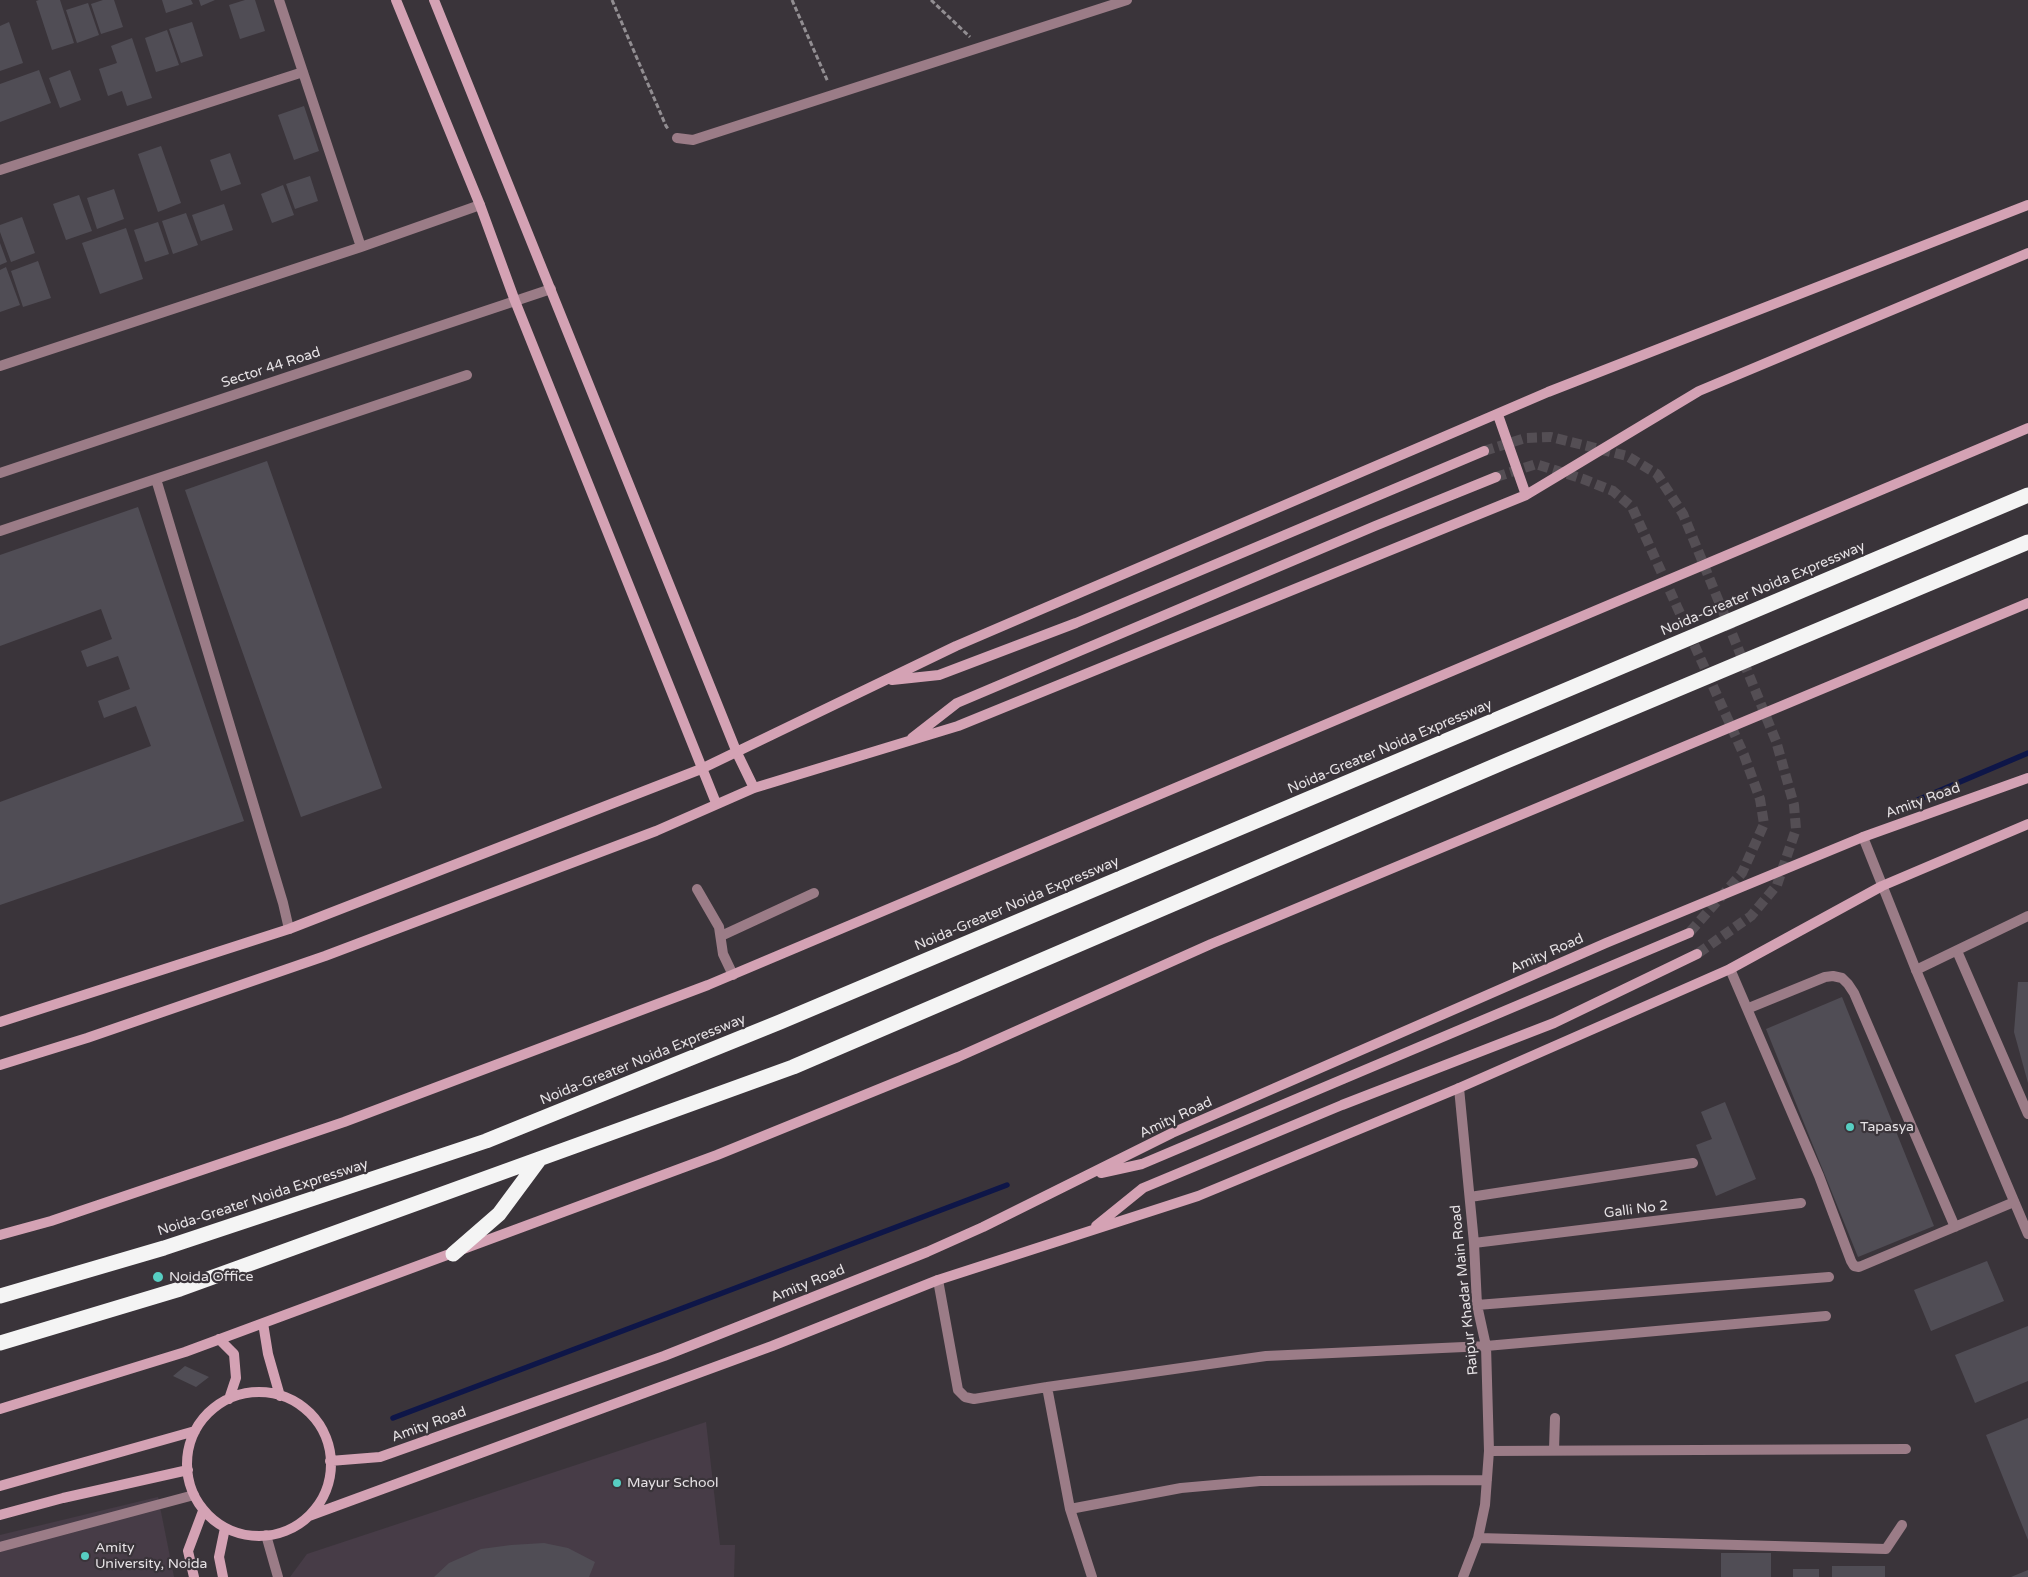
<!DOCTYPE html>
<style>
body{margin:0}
canvas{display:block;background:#3a343a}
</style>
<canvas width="2028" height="1577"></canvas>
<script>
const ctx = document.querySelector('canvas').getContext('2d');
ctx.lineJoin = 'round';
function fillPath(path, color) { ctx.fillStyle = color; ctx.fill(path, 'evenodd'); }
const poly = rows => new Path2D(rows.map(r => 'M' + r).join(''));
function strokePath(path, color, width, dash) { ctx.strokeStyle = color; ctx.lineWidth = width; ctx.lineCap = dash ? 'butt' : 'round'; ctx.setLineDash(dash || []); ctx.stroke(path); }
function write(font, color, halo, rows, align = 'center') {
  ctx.font = font + ' "Varela Round",sans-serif'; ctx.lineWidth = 4.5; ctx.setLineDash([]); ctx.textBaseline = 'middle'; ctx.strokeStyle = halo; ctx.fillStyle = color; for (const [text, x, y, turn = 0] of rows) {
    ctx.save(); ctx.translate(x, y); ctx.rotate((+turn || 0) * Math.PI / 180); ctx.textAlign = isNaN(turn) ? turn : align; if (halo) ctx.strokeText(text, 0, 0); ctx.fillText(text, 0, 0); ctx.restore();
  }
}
fillPath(poly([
 [706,1422,720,1545,735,1545,734,1577,290,1577,307,1554],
 [158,1497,174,1577,0,1577,0,1535]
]), '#473c47');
strokePath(poly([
 [1908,804,2028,753],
 [393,1418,1007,1185]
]), '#0e1648', 5.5);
fillPath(poly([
 [39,0,60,0,74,43,52,50,36,1],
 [103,0,114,0,123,27,101,34,91,4],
 [162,0,191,0,193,4,166,13],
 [199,0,215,0,201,6],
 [245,0,255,0,265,31,240,39,229,5],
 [88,3,99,35,77,43,66,10],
 [9,22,23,63,0,71,0,26],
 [192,22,203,56,181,63,169,29],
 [167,30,179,65,156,72,145,38],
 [132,38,152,98,127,106,122,91,108,96,99,69,117,63,111,46],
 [39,70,51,103,0,122,0,84],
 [70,70,81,100,60,108,49,78],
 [304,106,319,151,294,160,278,115],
 [161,146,181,203,158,212,138,154],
 [230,153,241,184,221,191,210,160],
 [310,176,318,201,295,209,286,184],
 [283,185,294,215,272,223,261,194],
 [114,189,124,219,97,229,87,198],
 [79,195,92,231,66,240,53,204],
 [224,204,233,230,201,241,192,215],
 [186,213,198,245,173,254,162,221],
 [22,217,35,253,11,262,0,232,0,225],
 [158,222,169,254,145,262,134,230],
 [126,228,143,279,100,294,82,243],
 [0,243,7,262,0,265],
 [38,261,51,298,23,307,11,271],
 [6,267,20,305,0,312,0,270],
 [267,461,382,788,301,817,185,490],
 [138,507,244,821,0,905,0,802,151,746,136,706,104,718,98,701,130,689,118,656,87,667,81,651,112,639,101,609,0,646,0,555],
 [2018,982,2028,982,2028,1083,2014,1032],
 [1842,997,1934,1226,1858,1257,1766,1029],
 [1725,1102,1756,1179,1716,1196,1696,1145,1712,1139,1701,1112],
 [1987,1261,2004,1301,1931,1331,1914,1290],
 [2028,1326,2028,1381,1975,1403,1955,1355],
 [185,1366,209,1377,196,1387,173,1376],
 [2028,1418,2028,1540,1986,1435],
 [544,1543,568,1548,595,1562,589,1577,434,1577,449,1563,481,1549,511,1545],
 [1721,1553,1771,1553,1771,1577,1721,1577],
 [1832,1566,1885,1566,1885,1577,1832,1577],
 [1793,1569,1819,1569,1819,1577,1793,1577],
 [2028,1570,2028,1577,2011,1577]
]), '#504d55');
strokePath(poly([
 [1484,451,1525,438,1551,437,1627,456,1657,474,1683,514,1776,741,1794,805,1796,829,1777,885,1751,916,1697,954],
 [1496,477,1536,464,1583,479,1613,491,1632,507,1744,755,1760,799,1764,824,1742,873,1689,933]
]), '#544e54', 10, [10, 5]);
strokePath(poly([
 [612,0,666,126,669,130],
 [792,0,828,82],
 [931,0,970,37]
]), '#928e92', 3, [5, 2.5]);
strokePath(poly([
 [677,138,693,140,1127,0],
 [156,479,283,903,289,929],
 [0,531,467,375],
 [697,889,719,927,723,954,733,975],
 [721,936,814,893],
 [1957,951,2028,1114],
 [1730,969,1819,1176,1851,1261,1854,1266,1859,1267,2014,1202],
 [1916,970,2028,916],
 [1749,1008,1825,977,1833,976,1842,978,1848,984,1854,993,1955,1227],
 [1554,1450,1555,1418],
 [1489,1451,1906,1449],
 [266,1535,278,1577],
 [0,1547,194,1495]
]), '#9b7c87', 10);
strokePath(poly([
 [279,0,361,247],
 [0,170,303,72],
 [0,366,361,247,480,205],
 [0,473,551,289],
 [1863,837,1916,970,2028,1234],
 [1459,1088,1474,1243,1477,1305,1486,1346,1489,1451,1485,1505,1478,1538,1463,1577],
 [1470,1197,1693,1163],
 [1474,1243,1801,1203],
 [938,1280,958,1390,965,1397,974,1399,1047,1387,1266,1356,1486,1346,1826,1316],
 [1477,1305,1829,1277],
 [1047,1387,1070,1509,1092,1577],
 [1070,1509,1181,1488,1260,1481,1487,1480],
 [1478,1538,1886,1549,1902,1525]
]), '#9b7c87', 10);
strokePath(poly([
 [396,0,480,205,515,301,716,803],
 [434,0,737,753,754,788],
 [1498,415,1526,495],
 [892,680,939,675,1076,623,1484,451],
 [912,738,957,703,1375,526,1496,477],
 [0,1022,289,929,701,769,956,646,1548,392,2028,205],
 [0,1065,87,1038,325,956,656,831,754,788,958,726,1526,495,1699,391,2028,253],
 [1101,1173,1142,1164,1689,933],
 [1096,1226,1143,1188,1342,1105,1554,1023,1697,954],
 [0,1235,51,1221,344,1122,708,985,2028,428],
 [263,1323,268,1354,280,1396],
 [219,1339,234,1354,236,1378,229,1399],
 '187 1464a72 72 0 1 1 144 0a72 72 0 1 1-144 0Z',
 [0,1409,185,1352,717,1155,958,1057,1211,944,2028,603],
 [330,1461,380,1457,664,1356,927,1252,983,1227,1172,1133,1606,943,1863,837,2028,778],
 [0,1486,195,1431],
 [0,1515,63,1498,188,1470],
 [309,1516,772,1346,938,1280,1198,1196,1459,1088,1730,969,1882,886,2028,824],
 [194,1577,188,1551,203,1511],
 [223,1577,219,1557,225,1528]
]), '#d4a2b4', 10);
strokePath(poly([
 [453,1254,499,1214,539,1160],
 [0,1296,164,1248,486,1141,780,1022,2028,495],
 [0,1343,180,1289,793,1067,1504,762,2028,542]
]), '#f4f4f4', 15);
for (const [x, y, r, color] of [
 [1850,1127,5,"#57cec2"],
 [158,1277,6,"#57cec2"],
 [617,1483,5,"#57cec2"],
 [85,1556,5,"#57cec2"]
]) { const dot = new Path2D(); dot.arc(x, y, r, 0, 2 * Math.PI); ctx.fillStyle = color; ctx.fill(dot); strokePath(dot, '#3a343a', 2); }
write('14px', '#e6e2e5', '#3a343a', [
 ["Sector 44 Road",271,368,-18],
 ["Noida-Greater Noida Expressway",1763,589,-23],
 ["Noida-Greater Noida Expressway",1390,747,-23],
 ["Amity Road",1923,801,-20],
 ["Noida-Greater Noida Expressway",1017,904,-23],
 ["Amity Road",1547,954,-24],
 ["Noida-Greater Noida Expressway",643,1060,-22],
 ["Amity Road",1176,1118,-25],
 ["Noida-Greater Noida Expressway",263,1198,-18],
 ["Galli No 2",1636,1210,-7],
 ["Amity Road",808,1284,-22],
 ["Raipur Khadar Main Road",1465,1290,-96],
 ["Amity Road",429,1425,-20]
]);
write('14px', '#e6e2e5', '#3a343a', [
 ["Tapasya",1860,1127],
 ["Noida Office",169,1277],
 ["Mayur School",627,1483],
 ["Amity",95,1548],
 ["University, Noida",95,1564]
], 'left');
</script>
